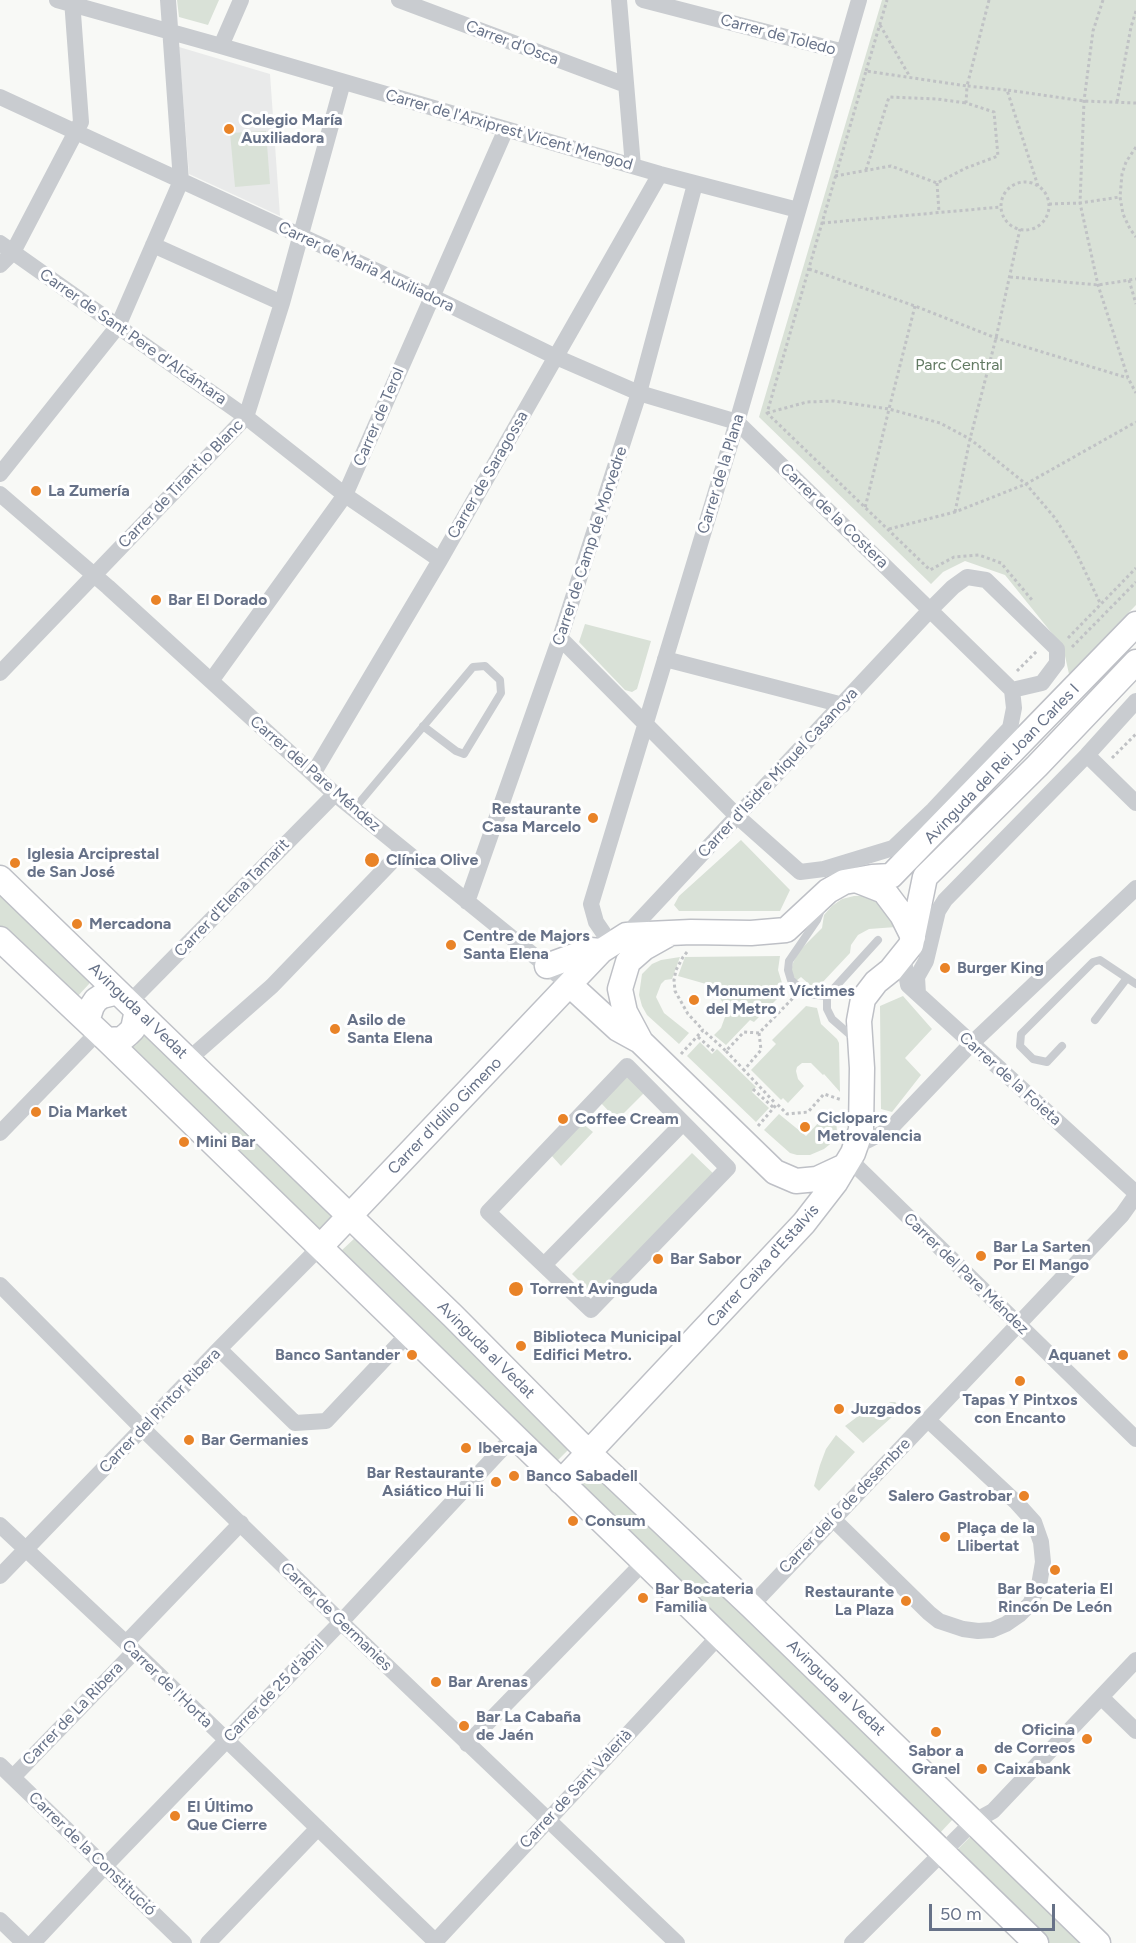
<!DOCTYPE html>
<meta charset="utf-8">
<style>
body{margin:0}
#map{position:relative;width:1136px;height:1943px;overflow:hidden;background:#f8f9f6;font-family:Figtree,sans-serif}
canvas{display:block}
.scale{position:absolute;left:929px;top:1904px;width:126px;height:27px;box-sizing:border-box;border:3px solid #677288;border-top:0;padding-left:8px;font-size:18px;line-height:21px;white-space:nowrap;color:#677288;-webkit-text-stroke:4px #fff;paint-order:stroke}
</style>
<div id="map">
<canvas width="1136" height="1943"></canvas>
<div class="scale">50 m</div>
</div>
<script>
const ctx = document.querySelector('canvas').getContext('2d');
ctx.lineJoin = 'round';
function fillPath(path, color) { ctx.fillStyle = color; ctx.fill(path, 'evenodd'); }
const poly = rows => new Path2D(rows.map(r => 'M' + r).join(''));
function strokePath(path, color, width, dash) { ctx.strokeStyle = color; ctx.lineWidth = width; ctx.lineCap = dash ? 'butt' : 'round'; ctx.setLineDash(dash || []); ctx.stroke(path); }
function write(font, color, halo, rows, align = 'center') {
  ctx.font = font + ' Figtree,sans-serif'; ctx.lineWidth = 6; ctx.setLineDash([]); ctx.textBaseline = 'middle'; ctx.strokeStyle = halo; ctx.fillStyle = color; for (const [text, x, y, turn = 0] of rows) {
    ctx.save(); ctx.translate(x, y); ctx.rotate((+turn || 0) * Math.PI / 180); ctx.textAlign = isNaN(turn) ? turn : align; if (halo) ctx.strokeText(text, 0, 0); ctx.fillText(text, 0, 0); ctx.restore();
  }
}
fillPath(poly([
 [179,47,270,74,280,216,189,174]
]), '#e9eaea');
fillPath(poly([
 [177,0,219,0,208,25,179,17],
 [882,0,1136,0,1136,605,1069,674,1063,647,1005,575,965,561,943,572,931,584,759,417],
 [266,131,270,184,235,187,230,133],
 [585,624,651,641,637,689,632,692,625,690,579,642],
 [741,840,790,890,780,911,679,911,674,905,679,896],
 [0,890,90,977,89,984,77,997,0,928],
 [854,896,865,896,876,900,896,927,869,929,858,935,851,945,850,953,820,985,810,985,801,977,796,981,791,971,793,963,799,951,822,928,824,915,832,906,842,899],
 [780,956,778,970,782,983,787,989,754,1022,750,1020,726,1045,714,1035,721,1028,725,1017,723,1003,716,992,706,984,678,976,685,957],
 [680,957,672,979,665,980,661,984,656,997,664,1013,689,1033,679,1044,647,1015,642,1006,639,995,642,974,652,964,661,960],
 [903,996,932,1029,905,1058,921,1075,892,1112,881,1109,880,1006],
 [806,1006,817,1008,821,1024,837,1039,839,1043,840,1092,824,1074,823,1075,811,1063,802,1063,797,1067,796,1071,798,1079,804,1086,788,1103,783,1098,781,1100,751,1070,776,1044,772,1040],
 [146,1033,333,1216,332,1219,318,1232,130,1049,137,1044],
 [700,1042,712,1054,717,1049,756,1087,752,1092,769,1108,756,1122,687,1056],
 [627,1076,644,1093,617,1120,601,1103],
 [779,1114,806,1136,821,1120,836,1119,837,1132,834,1141,824,1149,810,1155,797,1155,790,1153,764,1130],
 [582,1123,593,1132,561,1166,551,1155],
 [692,1153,718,1178,599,1301,572,1274],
 [356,1237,358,1238,570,1448,557,1461,341,1251],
 [891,1402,895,1402,902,1408,863,1443,845,1426,857,1417],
 [836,1435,855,1452,819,1491,814,1486,820,1465,826,1449],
 [594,1467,954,1818,939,1834,576,1485],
 [971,1836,1086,1943,1049,1943,957,1854,957,1850]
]), '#d9e1d7');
const secondary = poly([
 [0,878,453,1316,589,1453,751,1606,1098,1943],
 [856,880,884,891,902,915,913,937],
 [669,934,644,948,628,962,620,989,625,1012,641,1042,775,1172,796,1181,817,1179,845,1166],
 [0,939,107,1040,1036,1943],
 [547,966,590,950,601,951],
 [570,985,618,1029,638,1040],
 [87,1021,92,1006,96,1000,102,996,118,992],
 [107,1040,122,1039,128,1034,133,1029,137,1010],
 [320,1247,601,951,626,935,691,932,751,933,786,930,828,891,844,882,872,877,891,876,1136,624],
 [561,1482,804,1223,835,1183,853,1153,861,1130,862,1068,859,1021,863,999,876,982,891,970,911,945,925,877,1037,766,1136,662]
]);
strokePath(secondary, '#bec0c6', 27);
strokePath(poly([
 [989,0,967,86,866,71,767,413,930,570,954,557,979,555,1001,563,1032,600],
 [1103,0,1093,31,1084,101,1080,203,1098,285,1128,378,1136,393],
 [880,25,910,77],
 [866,71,887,0],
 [1117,102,1131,27,1136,11],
 [1136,147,1126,162,1122,174,1120,197,1123,214,1130,229,1136,237],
 [866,170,889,97,937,99,966,103],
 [835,176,891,166,937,183,966,168,998,156,994,112,966,103,967,86,1007,90],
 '1001 206a24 24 0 1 1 48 0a24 24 0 1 1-48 0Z',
 [937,183,939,212],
 [1038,186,1007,90,1084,101,1136,103],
 [1049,204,1080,203,1120,197],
 [822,223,1001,207],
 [809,269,915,306,996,338,1128,378],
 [1010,277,1098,285,1136,279],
 [1129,280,1136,304],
 [915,306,889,409,940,423,970,439,1026,484,1055,518,1075,550,1100,603],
 [767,413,807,402,834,401,889,409,865,508],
 [955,512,970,439,996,338,1020,229],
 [889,529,955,512,1026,484,1136,422],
 [1068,638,1136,568],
 [1072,647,1136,582],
 [1017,671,1038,650],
 [1112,758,1136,734],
 [687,952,683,957,676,970,674,980,675,991,688,1014,703,1030],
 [759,1033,761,1050,744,1070,776,1104],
 [698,1037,714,1051],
 [726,1051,744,1070],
 [681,1054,703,1030,726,1051,744,1032,759,1033,793,998],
 [753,1089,774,1108],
 [758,1126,777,1104,787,1114,808,1112,824,1094,842,1100]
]), '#c0c2c5', 3, [3, 3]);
strokePath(poly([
 [354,809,473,667,485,666,500,680,501,693,464,754,456,751,423,726],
 [822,907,817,920,789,961,788,970,791,980,806,994,827,996],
 [1095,1020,1127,978],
 [855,1039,832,1019,827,1009,827,996,878,940],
 [1062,1046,1047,1062,1033,1059,1020,1046,1021,1034,1093,962,1100,960,1136,984]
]), '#c9ccd0', 8);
strokePath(poly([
 [57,0,221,46,660,174,798,210],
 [399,0,626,85],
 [619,0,633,166],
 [643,0,844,52],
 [221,46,241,0],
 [0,97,431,296,556,357,639,393,737,422,1012,690],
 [0,243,246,417,345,495,440,560],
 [153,245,282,303],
 [0,265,13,252,81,122,72,0],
 [0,474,118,326,181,181,168,0],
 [0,494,108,587,335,794,570,985],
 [560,638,737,816,800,872,824,869,893,848,933,810,1010,728,1014,708,1012,690],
 [665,659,843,705],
 [0,673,246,417,282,303,343,82],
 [211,681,345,495,506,129],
 [1087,755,1136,803],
 [313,774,440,560,660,174],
 [467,902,560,638,625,436,639,393,695,184],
 [626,935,930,610,953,587,967,577,986,580,1057,649,1057,663,1042,683,1012,690],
 [611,944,596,922,591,904,737,422,859,0],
 [903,955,908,985,1136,1193],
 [918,994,917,977,926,961,938,911,945,900,1087,755,1136,701],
 [129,1003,335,794],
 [189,1059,272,986,403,850],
 [627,1066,728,1168,591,1310,488,1212,627,1066],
 [0,1133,98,1032],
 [855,1147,890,1129,971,1044,1136,888],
 [849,1159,1136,1439],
 [544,1265,683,1123],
 [0,1285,143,1429,341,1622,677,1943],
 [219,1349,295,1423,326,1421,409,1333],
 [833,1519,929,1613,939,1621,963,1629,978,1631,992,1630,1006,1624,1019,1615,1030,1604,1039,1585,1043,1562,1041,1542,1034,1522,1016,1502,928,1420],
 [0,1525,126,1643,437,1943],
 [0,1576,219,1349,320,1247],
 [751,1606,1122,1215,1136,1195],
 [126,1643,241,1523],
 [1101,1697,1136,1731],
 [467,1744,643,1563],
 [0,1765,184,1943],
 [13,1777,134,1652],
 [0,1920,24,1943],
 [33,1943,105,1866,341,1622,514,1436],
 [208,1943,318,1828],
 [434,1943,719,1636],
 [852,1943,973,1822,993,1811,1136,1660]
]), '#c9ccd0', 16);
strokePath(secondary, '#fff', 24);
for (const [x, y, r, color] of [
 [229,129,6,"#e98327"],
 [36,491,6,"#e98327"],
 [156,600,6,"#e98327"],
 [593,818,6,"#e98327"],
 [372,860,8,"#e98327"],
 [15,863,6,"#e98327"],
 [77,924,6,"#e98327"],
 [451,945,6,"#e98327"],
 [945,968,6,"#e98327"],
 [694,1000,6,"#e98327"],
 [335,1029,6,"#e98327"],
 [36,1112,6,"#e98327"],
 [563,1119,6,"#e98327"],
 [805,1127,6,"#e98327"],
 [184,1142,6,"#e98327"],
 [981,1256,6,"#e98327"],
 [658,1259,6,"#e98327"],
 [516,1289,8,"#e98327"],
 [521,1346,6,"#e98327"],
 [412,1355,6,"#e98327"],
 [1123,1355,6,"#e98327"],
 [1020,1381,6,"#e98327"],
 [839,1409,6,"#e98327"],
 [189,1440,6,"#e98327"],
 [466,1448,6,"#e98327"],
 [514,1476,6,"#e98327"],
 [496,1482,6,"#e98327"],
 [1024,1496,6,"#e98327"],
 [573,1521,6,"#e98327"],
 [945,1537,6,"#e98327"],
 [1055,1570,6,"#e98327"],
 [643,1598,6,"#e98327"],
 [906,1601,6,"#e98327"],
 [436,1682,6,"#e98327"],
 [464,1726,6,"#e98327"],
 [936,1732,6,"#e98327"],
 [1087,1739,6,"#e98327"],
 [982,1769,6,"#e98327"],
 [175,1816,6,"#e98327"]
]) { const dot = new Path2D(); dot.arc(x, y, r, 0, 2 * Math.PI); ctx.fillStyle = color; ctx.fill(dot); strokePath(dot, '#fff', 2); }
write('16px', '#677288', '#fff', [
 ["Carrer de Toledo",778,35,15],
 ["Carrer d'Osca",512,43,21],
 ["Carrer de l'Arxiprest Vicent Mengod",509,130,16],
 ["Carrer de Maria Auxiliadora",366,267,25],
 ["Carrer de Sant Pere d'Alcántara",133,337,35],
 ["Carrer de Terol",379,417,-67],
 ["Carrer de la Plana",721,474,-73],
 ["Carrer de Saragossa",488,475,-60],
 ["Carrer de Tirant lo Blanc",181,484,-46],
 ["Carrer de la Costera",834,516,44],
 ["Carrer de Camp de Morvedre",590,546,-72],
 ["Avinguda del Rei Joan Carles I",1002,764,-46],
 ["Carrer d'Isidre Miquel Casanova",778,773,-47],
 ["Carrer del Pare Méndez",315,774,41],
 ["Carrer d'Elena Tamarit",232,898,-46],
 ["Avinguda al Vedat",138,1011,44],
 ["Carrer de la Foieta",1010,1079,42],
 ["Carrer d'Idilio Gimeno",445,1116,-46],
 ["Carrer Caixa d'Estalvis",763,1266,-48],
 ["Carrer del Pare Méndez",966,1274,44],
 ["Avinguda al Vedat",486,1350,45],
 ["Carrer del Pintor Ribera",160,1411,-46],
 ["Carrer del 6 de desembre",845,1506,-46],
 ["Carrer de Germanies",336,1617,44],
 ["Carrer de l'Horta",167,1684,44],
 ["Avinguda al Vedat",836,1688,44],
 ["Carrer de 25 d'abril",274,1691,-46],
 ["Carrer de La Ribera",73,1714,-46],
 ["Carrer de Sant Valerià",576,1789,-47],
 ["Carrer de la Constitució",92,1854,44]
]);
write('bold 16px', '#677288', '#fff', [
 ["Colegio María",241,120],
 ["Auxiliadora",241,138],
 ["La Zumería",48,491],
 ["Bar El Dorado",168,600],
 ["Restaurante",581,809,"right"],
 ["Casa Marcelo",581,827,"right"],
 ["Iglesia Arciprestal",27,854],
 ["de San José",27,872],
 ["Clínica Olive",386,860],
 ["Mercadona",89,924],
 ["Centre de Majors",463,936],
 ["Santa Elena",463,954],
 ["Burger King",957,968],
 ["Monument Víctimes",706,991],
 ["del Metro",706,1009],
 ["Asilo de",347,1020],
 ["Santa Elena",347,1038],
 ["Dia Market",48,1112],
 ["Cicloparc",817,1118],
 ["Metrovalencia",817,1136],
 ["Coffee Cream",575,1119],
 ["Mini Bar",196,1142],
 ["Bar La Sarten",993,1247],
 ["Por El Mango",993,1265],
 ["Bar Sabor",670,1259],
 ["Torrent Avinguda",530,1289],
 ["Biblioteca Municipal",533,1337],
 ["Edifici Metro.",533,1355],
 ["Banco Santander",400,1355,"right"],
 ["Aquanet",1111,1355,"right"],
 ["Tapas Y Pintxos",1020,1400,"center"],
 ["con Encanto",1020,1418,"center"],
 ["Juzgados",851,1409],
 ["Bar Germanies",201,1440],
 ["Ibercaja",478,1448],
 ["Bar Restaurante",484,1473,"right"],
 ["Asiático Hui Ii",484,1491,"right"],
 ["Banco Sabadell",526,1476],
 ["Salero Gastrobar",1012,1496,"right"],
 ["Consum",585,1521],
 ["Plaça de la",957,1528],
 ["Llibertat",957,1546],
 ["Bar Bocateria",655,1589],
 ["Familia",655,1607],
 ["Bar Bocateria El",1055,1589,"center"],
 ["Rincón De León",1055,1607,"center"],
 ["Restaurante",894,1592,"right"],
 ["La Plaza",894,1610,"right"],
 ["Bar Arenas",448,1682],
 ["Bar La Cabaña",476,1717],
 ["de Jaén",476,1735],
 ["Oficina",1075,1730,"right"],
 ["de Correos",1075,1748,"right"],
 ["Sabor a",936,1751,"center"],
 ["Granel",936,1769,"center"],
 ["Caixabank",994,1769],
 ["El Último",187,1807],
 ["Que Cierre",187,1825]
], 'left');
write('16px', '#627a63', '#fff', [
 ["Parc Central",959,365]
]);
</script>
